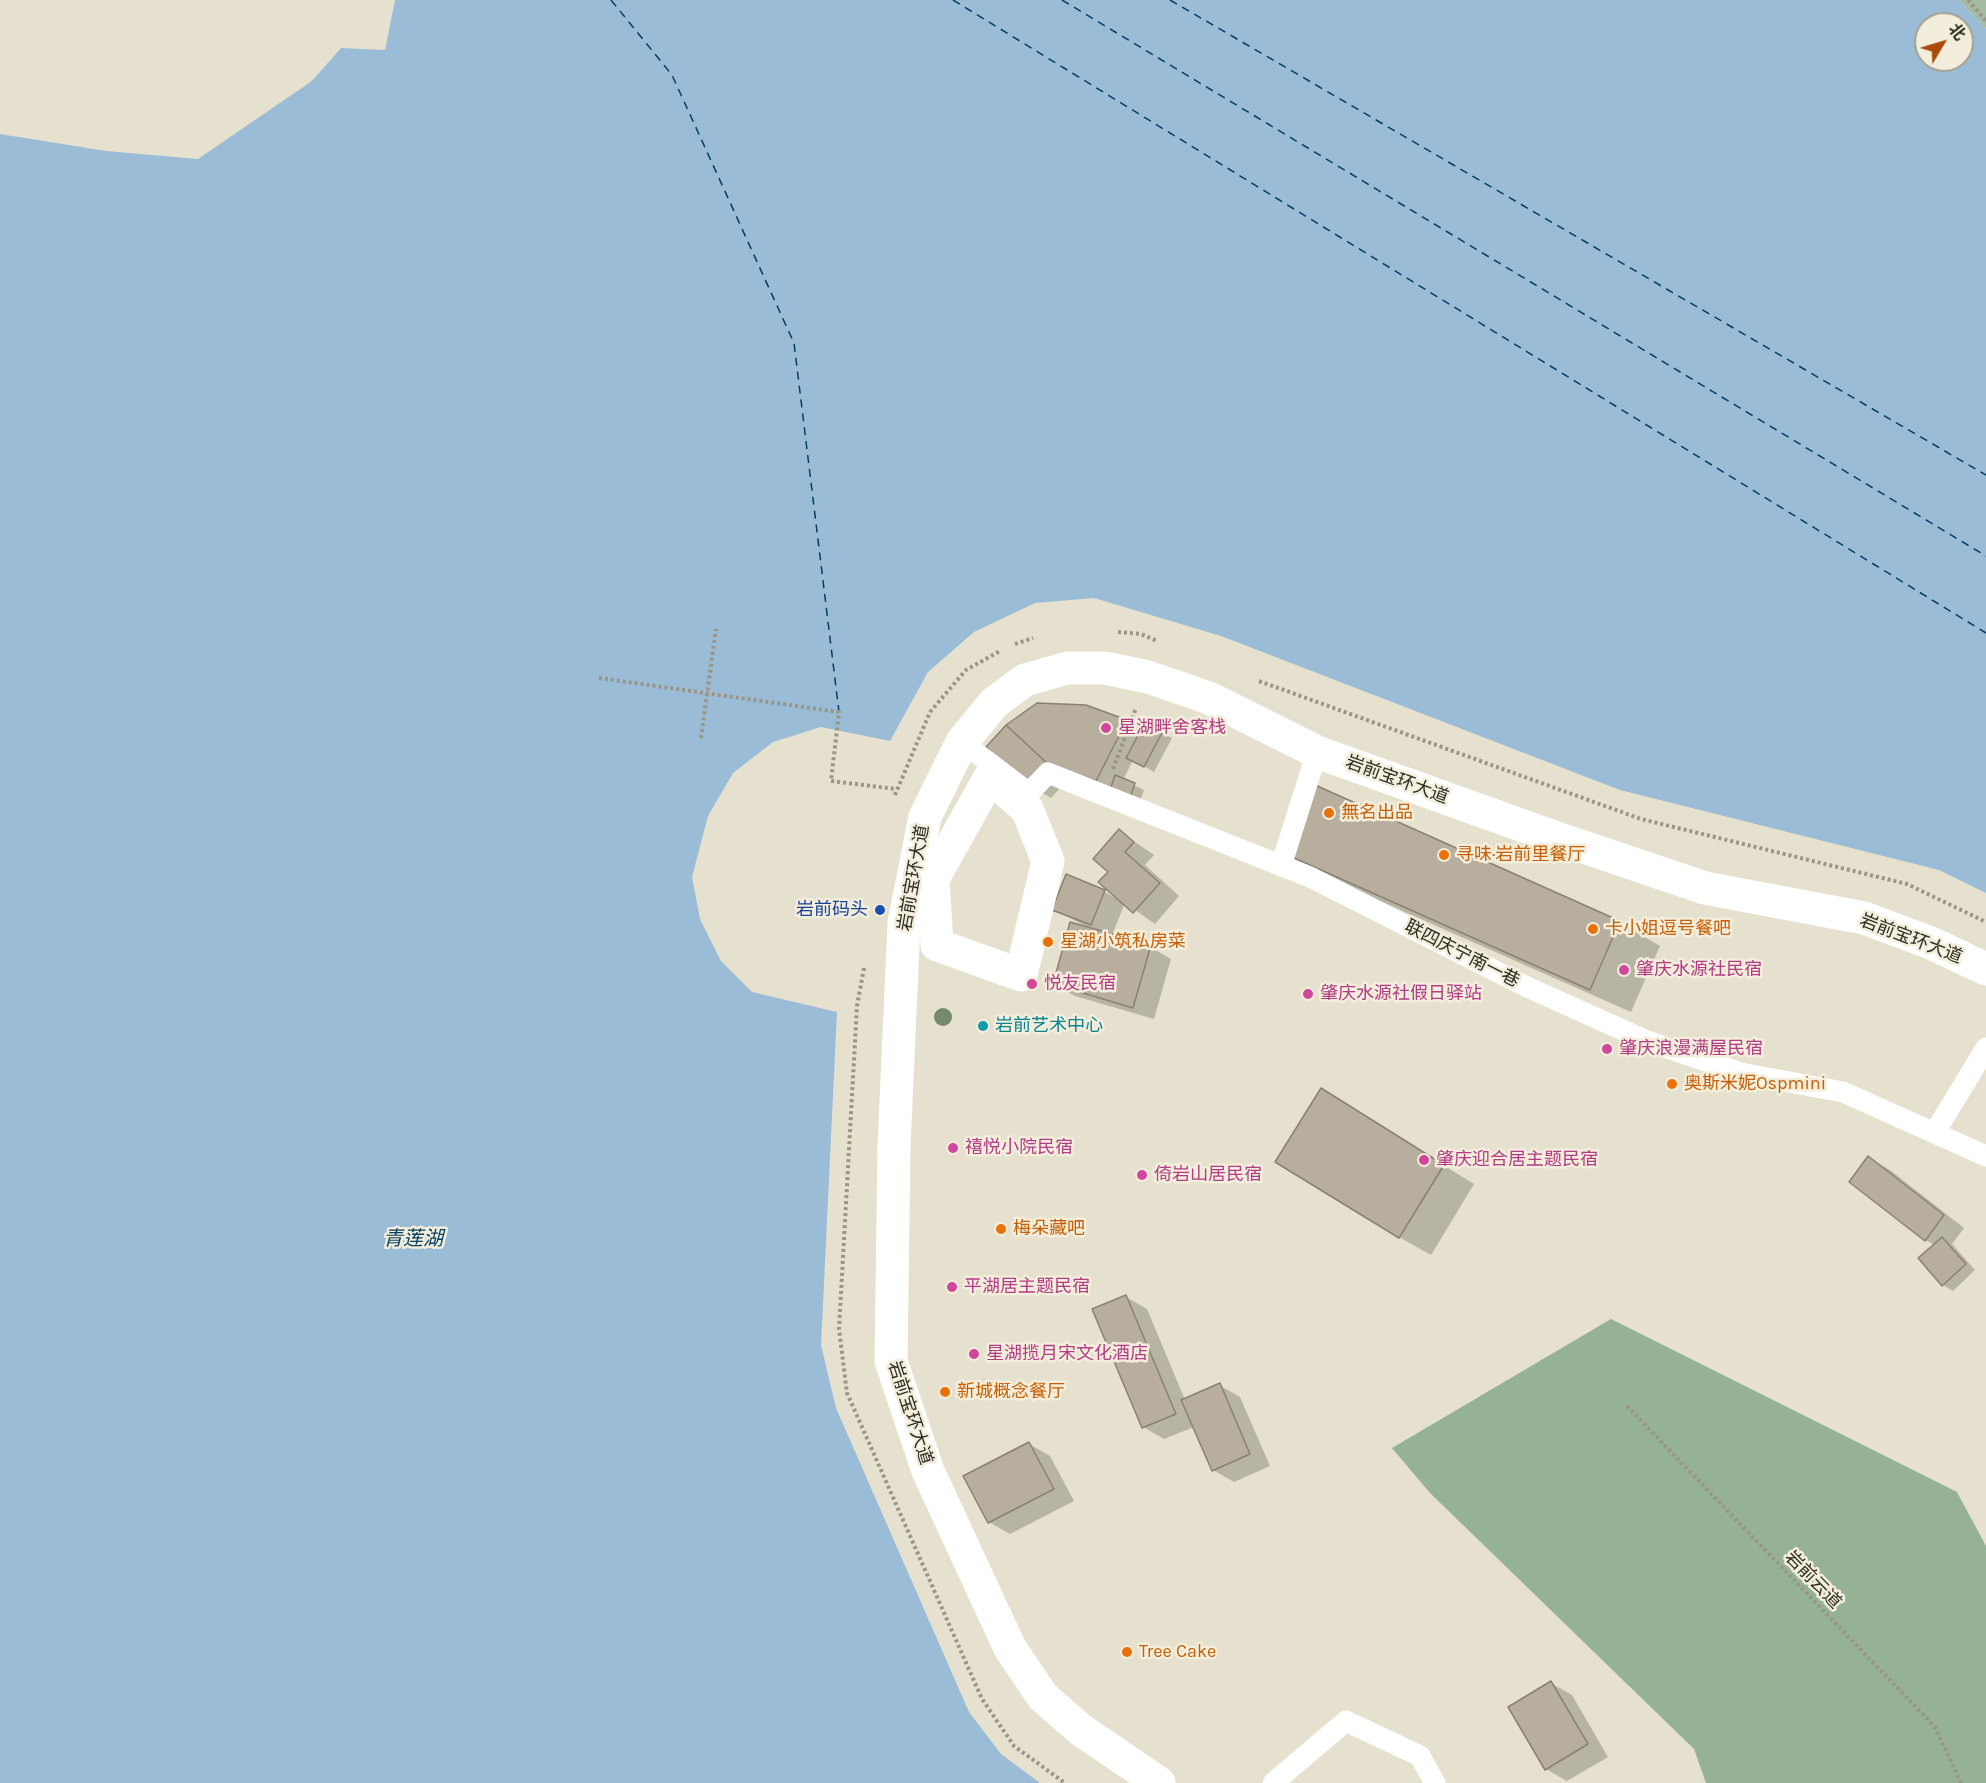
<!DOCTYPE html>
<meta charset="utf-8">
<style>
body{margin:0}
#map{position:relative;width:1986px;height:1783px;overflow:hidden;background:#e5e1ce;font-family:Karla,"Noto Sans SC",sans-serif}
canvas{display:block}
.north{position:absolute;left:1914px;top:12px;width:60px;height:60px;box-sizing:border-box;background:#f2eedb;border:2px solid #a3a092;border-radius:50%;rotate:52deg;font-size:16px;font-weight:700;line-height:24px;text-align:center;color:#2d2b24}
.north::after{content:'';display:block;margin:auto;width:21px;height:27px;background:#ab490d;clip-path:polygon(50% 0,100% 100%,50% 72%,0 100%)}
</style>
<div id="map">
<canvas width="1986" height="1783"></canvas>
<div class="north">北</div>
</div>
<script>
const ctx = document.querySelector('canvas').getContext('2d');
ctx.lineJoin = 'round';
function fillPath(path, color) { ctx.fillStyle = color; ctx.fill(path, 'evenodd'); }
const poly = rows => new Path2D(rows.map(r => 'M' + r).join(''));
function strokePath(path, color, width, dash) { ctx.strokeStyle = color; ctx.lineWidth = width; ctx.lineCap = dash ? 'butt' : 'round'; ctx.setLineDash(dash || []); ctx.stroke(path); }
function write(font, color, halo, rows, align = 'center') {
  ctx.font = font + ' Karla,"Noto Sans SC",sans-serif'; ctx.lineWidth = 5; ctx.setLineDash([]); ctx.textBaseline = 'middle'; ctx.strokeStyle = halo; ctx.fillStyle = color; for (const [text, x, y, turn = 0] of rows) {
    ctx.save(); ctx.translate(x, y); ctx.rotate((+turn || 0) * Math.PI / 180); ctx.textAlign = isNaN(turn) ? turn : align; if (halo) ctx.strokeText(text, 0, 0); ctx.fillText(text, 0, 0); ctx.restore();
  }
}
fillPath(poly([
 [1959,0,1986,0,1986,29]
]), '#a5baa3');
fillPath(poly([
 [1611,1319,1957,1492,1986,1546,1986,1783,1706,1783,1694,1749,1430,1493,1392,1448]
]), '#96b294');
fillPath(poly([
 [395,0,1959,0,1986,29,1986,893,1939,870,1620,790,1221,636,1094,598,1035,603,974,632,928,672,890,741,821,727,773,742,733,773,708,816,692,877,700,919,721,961,752,992,837,1012,821,1345,836,1408,969,1712,1001,1754,1040,1783,0,1783,0,134,106,151,198,159,312,81,341,48,385,50],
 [1926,24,1962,24,1962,60,1926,60]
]), '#9bbcd7');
fillPath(poly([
 [1126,722,1142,731,1162,733,1172,738,1154,772,1133,760,1123,780,1144,790,1140,802,1071,776,1051,798,1030,786],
 [1119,831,1154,855,1145,865,1179,896,1155,924,1125,903,1112,935,1150,947,1171,959,1154,1019,1075,996,1054,984,1083,925,1054,909,1104,891,1118,900,1110,872],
 [1287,854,1619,922,1660,946,1631,1012,1328,878],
 [1322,1090,1474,1184,1431,1255,1399,1237],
 [1869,1158,1890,1170,1964,1228,1952,1244,1975,1270,1953,1291,1943,1285,1935,1245,1925,1240],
 [1126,1297,1147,1309,1185,1400,1219,1385,1240,1397,1270,1466,1234,1482,1213,1470,1194,1427,1164,1439,1143,1427],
 [1029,1444,1050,1456,1074,1501,1010,1534,989,1522],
 [1551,1683,1572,1695,1608,1757,1567,1781,1546,1769]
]), '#0003');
strokePath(poly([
 [611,0,672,75,794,343,839,712],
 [953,0,1986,633],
 [1062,0,1986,556],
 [1170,0,1986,475]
]), '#043e62', 1.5, [8, 6]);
const building = poly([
 [1037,703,1086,705,1127,720,1096,781,1049,765,1006,725,1037,703],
 [1145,722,1163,731,1144,767,1126,758,1145,722],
 [1006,725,1049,765,1029,787,986,747,1006,725],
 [1115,775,1135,783,1130,798,1110,790,1115,775],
 [1315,785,1620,921,1590,990,1285,854,1315,785],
 [1119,829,1134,842,1125,852,1160,883,1133,913,1098,882,1108,872,1093,859,1119,829],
 [1066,874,1105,890,1091,925,1052,910,1066,874],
 [1070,922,1151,945,1133,1008,1053,984,1070,922],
 [1321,1088,1444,1165,1399,1238,1275,1162,1321,1088],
 [1868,1156,1944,1215,1925,1241,1849,1182,1868,1156],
 [1942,1237,1966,1264,1942,1286,1918,1258,1942,1237],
 [1126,1295,1176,1414,1142,1428,1092,1309,1126,1295],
 [1220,1383,1250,1454,1212,1471,1181,1400,1220,1383],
 [1029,1442,1054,1489,988,1523,963,1476,1029,1442],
 [1551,1681,1588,1744,1545,1770,1508,1707,1551,1681]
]);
fillPath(building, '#b8ae9e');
strokePath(building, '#8a8172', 1.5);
strokePath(poly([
 [1968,0,1986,21],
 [1118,632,1141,634,1157,641],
 [1015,644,1033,638],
 [599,678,839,712,831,781,896,789],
 [1259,681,1641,819,1907,884,1986,922],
 [701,738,716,629],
 [1113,769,1136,708],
 [895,795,930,712,966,670,1000,651],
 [864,968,857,1006,839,1329,847,1393,982,1699,1014,1746,1065,1783],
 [1627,1406,1935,1727,1961,1783]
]), '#999688', 4, [3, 3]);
strokePath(poly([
 [962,742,1029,793,1048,773,1310,877,1525,986,1647,1041,1741,1073,1843,1092,1986,1156],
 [1281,866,1317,752],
 [1935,1132,1986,1048],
 [1273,1783,1346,1721,1420,1756,1435,1783]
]), '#fff', 21);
strokePath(poly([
 [990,777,1027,809,1048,861,1021,975,937,945,933,879,990,777]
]), '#fff', 33);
strokePath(poly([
 [1159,1783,1081,1730,1043,1697,1010,1648,928,1471,891,1361,894,1147,904,923,925,817,962,742,994,703,1025,680,1067,668,1105,668,1148,677,1209,698,1317,752,1554,837,1705,888,1864,918,1931,943,1986,969]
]), '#fff', 33);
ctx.fillStyle = '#758a6b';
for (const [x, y] of [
 [943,1017]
]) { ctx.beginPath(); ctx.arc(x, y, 9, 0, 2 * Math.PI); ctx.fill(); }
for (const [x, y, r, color] of [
 [1106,728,6,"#d1479c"],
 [1329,813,6,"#e8710a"],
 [1444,855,6,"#e8710a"],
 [880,910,6,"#1a4fb4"],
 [1593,929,6,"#e8710a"],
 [1048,942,6,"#e8710a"],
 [1624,970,6,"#d1479c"],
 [1032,984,6,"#d1479c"],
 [1308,994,6,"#d1479c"],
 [983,1026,6,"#0f9aa8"],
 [1607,1049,6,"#d1479c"],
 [1672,1084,6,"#e8710a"],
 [953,1148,6,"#d1479c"],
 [1424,1160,6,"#d1479c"],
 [1142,1175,6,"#d1479c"],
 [1001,1229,6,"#e8710a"],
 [952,1287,6,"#d1479c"],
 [974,1354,6,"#d1479c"],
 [945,1392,6,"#e8710a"],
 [1127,1652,6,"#e8710a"]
]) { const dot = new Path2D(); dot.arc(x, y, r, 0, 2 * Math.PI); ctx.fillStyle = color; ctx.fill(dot); strokePath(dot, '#f2eedb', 2); }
write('18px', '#b23c85', '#f2eedb', [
 ["星湖畔舍客栈",1118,728],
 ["肇庆水源社民宿",1636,970],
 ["悦友民宿",1044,984],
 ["肇庆水源社假日驿站",1320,994],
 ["肇庆浪漫满屋民宿",1619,1049],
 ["禧悦小院民宿",965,1148],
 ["肇庆迎合居主题民宿",1436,1160],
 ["倚岩山居民宿",1154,1175],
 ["平湖居主题民宿",964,1287],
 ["星湖揽月宋文化酒店",986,1354]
], 'left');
write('18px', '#2d2b24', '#f2eedb', [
 ["岩前宝环大道",1397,780,20],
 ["岩前宝环大道",914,878,-80],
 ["岩前宝环大道",1911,939,21],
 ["联四庆宁南一巷",1462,954,27],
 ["岩前宝环大道",910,1413,72],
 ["岩前云道",1813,1580,46]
]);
write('18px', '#c56008', '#f2eedb', [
 ["無名出品",1341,813],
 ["寻味·岩前里餐厅",1456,855],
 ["卡小姐逗号餐吧",1605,929],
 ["星湖小筑私房菜",1060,942],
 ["奥斯米妮Ospmini",1684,1084],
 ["梅朵藏吧",1013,1229],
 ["新城概念餐厅",957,1392],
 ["Tree Cake",1139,1652]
], 'left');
write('18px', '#164399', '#f2eedb', [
 ["岩前码头",868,910]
], 'right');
write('18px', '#0d838f', '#f2eedb', [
 ["岩前艺术中心",995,1026]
], 'left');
write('italic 20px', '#043e62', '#f2eedb', [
 ["青莲湖",413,1239]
]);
</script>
